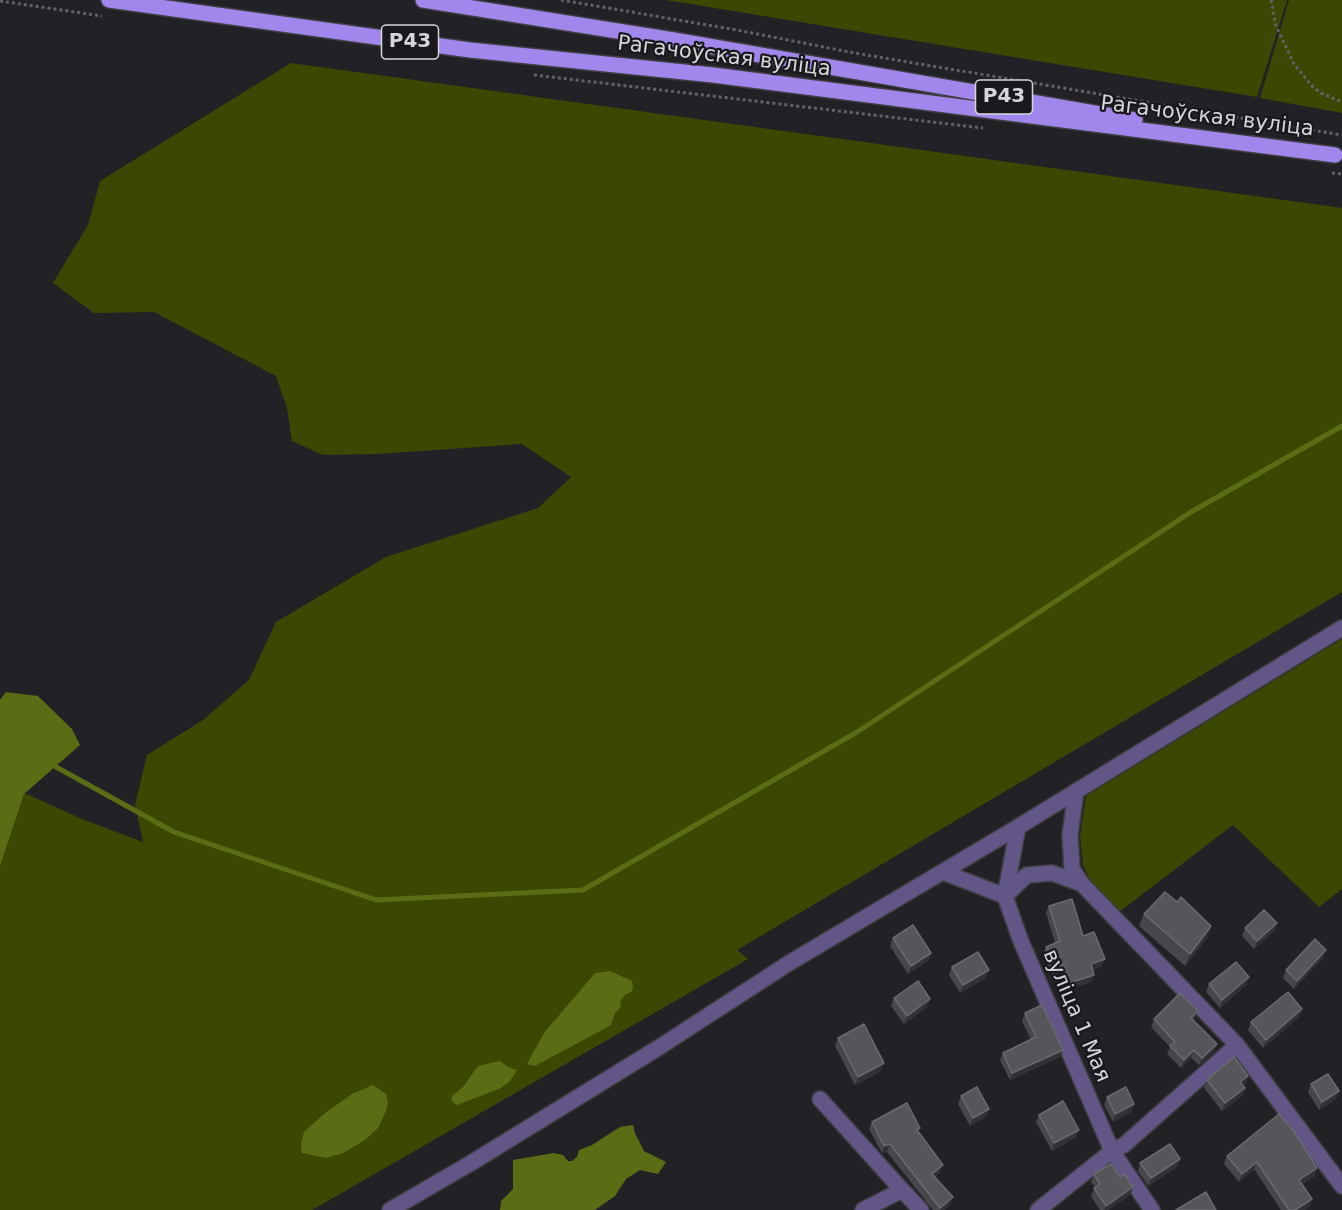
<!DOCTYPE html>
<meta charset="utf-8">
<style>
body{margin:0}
canvas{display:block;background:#222126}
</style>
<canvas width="1342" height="1210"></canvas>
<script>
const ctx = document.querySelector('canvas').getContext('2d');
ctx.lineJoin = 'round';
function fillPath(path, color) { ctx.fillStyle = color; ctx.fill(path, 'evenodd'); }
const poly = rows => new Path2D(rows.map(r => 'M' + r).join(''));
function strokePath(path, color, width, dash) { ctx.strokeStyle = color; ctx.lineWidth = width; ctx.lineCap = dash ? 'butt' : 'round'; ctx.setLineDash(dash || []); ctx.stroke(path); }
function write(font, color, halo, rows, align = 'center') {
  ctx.font = font + ' "DejaVu Sans",sans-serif'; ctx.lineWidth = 4.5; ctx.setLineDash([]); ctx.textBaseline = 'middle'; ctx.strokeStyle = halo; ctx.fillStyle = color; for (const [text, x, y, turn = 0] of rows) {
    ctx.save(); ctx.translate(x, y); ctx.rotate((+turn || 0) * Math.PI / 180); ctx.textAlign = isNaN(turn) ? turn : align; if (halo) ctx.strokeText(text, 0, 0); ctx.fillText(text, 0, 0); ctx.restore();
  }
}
fillPath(poly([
 [666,0,1287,0,1257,97],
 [1289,0,1342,0,1342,113,1260,98],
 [291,63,1342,208,1342,592,737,950,748,959,312,1210,0,1210,0,782,82,819,143,842,135,805,147,755,203,720,249,680,276,622,386,557,538,508,571,477,522,444,377,454,323,455,292,441,287,408,276,376,154,312,94,313,53,283,88,225,100,181],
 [1342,639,1342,889,1319,907,1233,825,1119,912,1090,880,1083,865,1080,836,1086,796]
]), '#3b4801');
fillPath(poly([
 [6,692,38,696,72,729,80,745,24,794,0,866,0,700],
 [610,971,632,981,633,988,631,992,625,995,620,1001,621,1007,615,1013,611,1025,535,1066,527,1064,544,1033,595,973],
 [500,1061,508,1067,517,1070,510,1081,501,1088,457,1105,454,1103,451,1099,453,1095,463,1087,478,1066],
 [373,1085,386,1094,388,1103,386,1111,378,1128,365,1140,343,1153,326,1158,302,1153,301,1144,304,1132,325,1113,352,1094],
 [633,1125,635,1133,644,1151,666,1162,658,1174,640,1170,626,1179,615,1196,595,1210,500,1210,501,1201,513,1189,513,1160,554,1153,563,1155,568,1161,572,1161,577,1157,579,1150,592,1145,620,1127]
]), '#5a6c14');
strokePath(poly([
 [56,767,174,832,376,900,583,890,857,732,1191,512,1342,426]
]), '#5a6c14', 5);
const minor = poly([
 [1076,791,1070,835,1072,869,1082,884,1237,1045,1342,1186],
 [1018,827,1005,896,1020,939,1112,1151,1152,1210],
 [943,872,1005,896,1027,875,1052,873,1082,884],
 [820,1099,902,1190],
 [390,1210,471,1163,658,1048,789,963,1018,827,1342,628],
 [863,1210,902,1190,921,1210],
 [1038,1210,1112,1151,1124,1145,1237,1045]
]);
const major = poly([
 [109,0,470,50,713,75,1335,155],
 [423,0,674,40,1135,120]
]);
strokePath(minor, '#3f3e43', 18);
strokePath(major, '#3f3e43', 18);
strokePath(poly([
 [561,0,737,30,849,52,1342,135],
 [1271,0,1276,26,1294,64,1312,86,1321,93,1342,102],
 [0,1,102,16],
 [534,75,983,128],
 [1332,173,1342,174]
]), '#626266', 3, [3, 3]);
strokePath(minor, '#615686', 15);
strokePath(major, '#a187eb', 15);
fillPath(poly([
 [1177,902,1211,926,1207,938,1185,966,1139,926,1144,914],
 [1049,906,1083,936,1102,966,1093,970,1091,982,1066,990,1061,972,1053,976,1043,955,1046,947,1055,943,1046,913],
 [1277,923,1274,931,1254,949,1242,936,1245,928],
 [893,938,929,960,908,974,890,946],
 [1323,958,1294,989,1283,978,1286,970],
 [952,967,986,978,960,993,949,975],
 [1249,977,1246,985,1220,1008,1206,992,1209,984],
 [894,998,927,1007,904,1024,891,1006],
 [1302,1009,1299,1017,1263,1048,1248,1030,1251,1022],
 [1198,1011,1193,1020,1214,1052,1199,1065,1191,1058,1181,1068,1167,1054,1170,1047,1151,1027,1154,1019],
 [1025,1013,1060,1057,1010,1080,1000,1060,1003,1053,1031,1040,1022,1021],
 [838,1038,881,1071,855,1085,835,1046],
 [1248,1076,1246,1083,1243,1085,1245,1088,1242,1096,1222,1111,1204,1088,1207,1080],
 [1311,1084,1339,1091,1336,1099,1319,1110,1308,1092],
 [961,1096,989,1109,986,1117,970,1126,958,1104],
 [1107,1097,1134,1104,1131,1112,1113,1122,1104,1105],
 [1279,1114,1315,1176,1302,1184,1312,1199,1309,1207,1304,1210,1281,1210,1254,1169,1239,1182,1224,1164,1227,1156],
 [1039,1115,1079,1130,1076,1137,1052,1151,1036,1122],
 [872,1122,919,1133,940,1172,935,1177,950,1204,944,1210,933,1210,887,1152,882,1153,869,1129],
 [1140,1163,1177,1167,1148,1186,1138,1171],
 [1094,1174,1120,1177,1133,1187,1130,1195,1108,1210,1100,1210,1091,1196,1095,1187,1091,1182]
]), '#47464b');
fillPath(poly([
 [1277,923,1274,931,1254,949,1257,941],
 [1211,926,1207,938,1185,966,1190,954],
 [1326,950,1323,958,1294,989,1297,981],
 [931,953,929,960,908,974,911,966],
 [1105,959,1102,966,1088,972,1091,964],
 [1064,965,1061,972,1053,976,1056,969],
 [989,970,986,978,960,993,963,985],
 [1094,975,1091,982,1066,990,1069,983],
 [1249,977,1246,985,1220,1008,1222,1000],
 [930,999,927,1007,904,1024,907,1016],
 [1302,1009,1299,1017,1263,1048,1266,1040],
 [1198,1011,1195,1019,1188,1026,1191,1018],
 [1217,1044,1214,1052,1199,1065,1202,1058],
 [1063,1050,1060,1057,1010,1080,1012,1073],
 [1194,1050,1191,1058,1181,1068,1184,1060],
 [884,1063,881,1071,855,1085,858,1077],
 [1248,1076,1246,1083,1237,1090,1240,1082],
 [1245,1088,1242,1096,1222,1111,1225,1103],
 [1339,1091,1336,1099,1319,1110,1322,1102],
 [1134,1104,1131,1112,1113,1122,1115,1114],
 [989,1109,986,1117,970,1126,973,1118],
 [1079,1130,1076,1137,1052,1151,1054,1143],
 [890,1144,887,1152,882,1153,884,1146],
 [1180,1159,1177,1167,1148,1186,1151,1178],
 [1257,1162,1254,1169,1239,1182,1242,1174],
 [943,1165,940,1172,929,1181,932,1174],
 [1317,1168,1315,1176,1296,1187,1299,1180],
 [1133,1187,1130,1195,1108,1210,1104,1210,1106,1206],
 [953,1197,950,1204,944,1210,939,1210],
 [1312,1199,1309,1207,1304,1210,1295,1210]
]), '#323136');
const building = poly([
 [1165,892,1177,902,1181,897,1211,926,1190,954,1144,914,1165,892],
 [1072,899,1083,936,1094,932,1105,959,1091,964,1094,975,1069,983,1064,965,1056,969,1046,947,1060,941,1049,906,1072,899],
 [1264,910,1277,923,1257,941,1245,928,1264,910],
 [913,925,931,953,911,966,893,938,913,925],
 [1315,939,1326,950,1297,981,1286,970,1315,939],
 [978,952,989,970,963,985,952,967,978,952],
 [1236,962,1249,977,1222,1000,1209,984,1236,962],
 [918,981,930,999,907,1016,894,998,918,981],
 [1288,992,1302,1009,1266,1040,1251,1022,1288,992],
 [1180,993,1198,1011,1191,1018,1217,1044,1202,1058,1194,1050,1184,1060,1170,1046,1175,1042,1154,1019,1180,993],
 [1042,1005,1063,1050,1012,1073,1003,1053,1036,1037,1025,1013,1042,1005],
 [864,1024,884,1063,858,1077,838,1038,864,1024],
 [1234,1057,1248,1076,1240,1082,1245,1088,1225,1103,1207,1080,1234,1057],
 [1328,1074,1339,1091,1322,1102,1311,1084,1328,1074],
 [977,1087,989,1109,973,1118,961,1096,977,1087],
 [1126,1087,1134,1104,1115,1114,1107,1097,1126,1087],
 [1063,1101,1079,1130,1054,1143,1039,1115,1063,1101],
 [907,1103,920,1128,917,1130,943,1165,932,1174,953,1197,940,1208,890,1144,884,1146,872,1122,907,1103],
 [1279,1114,1293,1130,1317,1168,1299,1180,1312,1199,1295,1210,1289,1210,1257,1162,1242,1174,1227,1156,1279,1114],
 [1170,1144,1180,1159,1151,1178,1140,1163,1170,1144],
 [1111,1164,1120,1177,1124,1174,1133,1187,1106,1206,1094,1188,1100,1184,1094,1174,1111,1164],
 [1206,1192,1216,1210,1176,1210,1206,1192]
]);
fillPath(building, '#56555a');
strokePath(building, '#6a6a6e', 1.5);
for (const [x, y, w] of [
 [410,42,57],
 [1004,97,57]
]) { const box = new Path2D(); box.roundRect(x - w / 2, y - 17, w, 34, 4.5); ctx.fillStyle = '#19181d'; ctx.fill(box); strokePath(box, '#d6d6d9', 1.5); }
write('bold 20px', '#d6d6d9', null, [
 ["Р43",410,42],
 ["Р43",1004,97]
]);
write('21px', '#d6d6d9', '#19181d', [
 ["Рагачоўская вуліца",724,57,7],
 ["Рагачоўская вуліца",1207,117,7],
 ["вуліца 1 Мая",1076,1016,67]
]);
</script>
